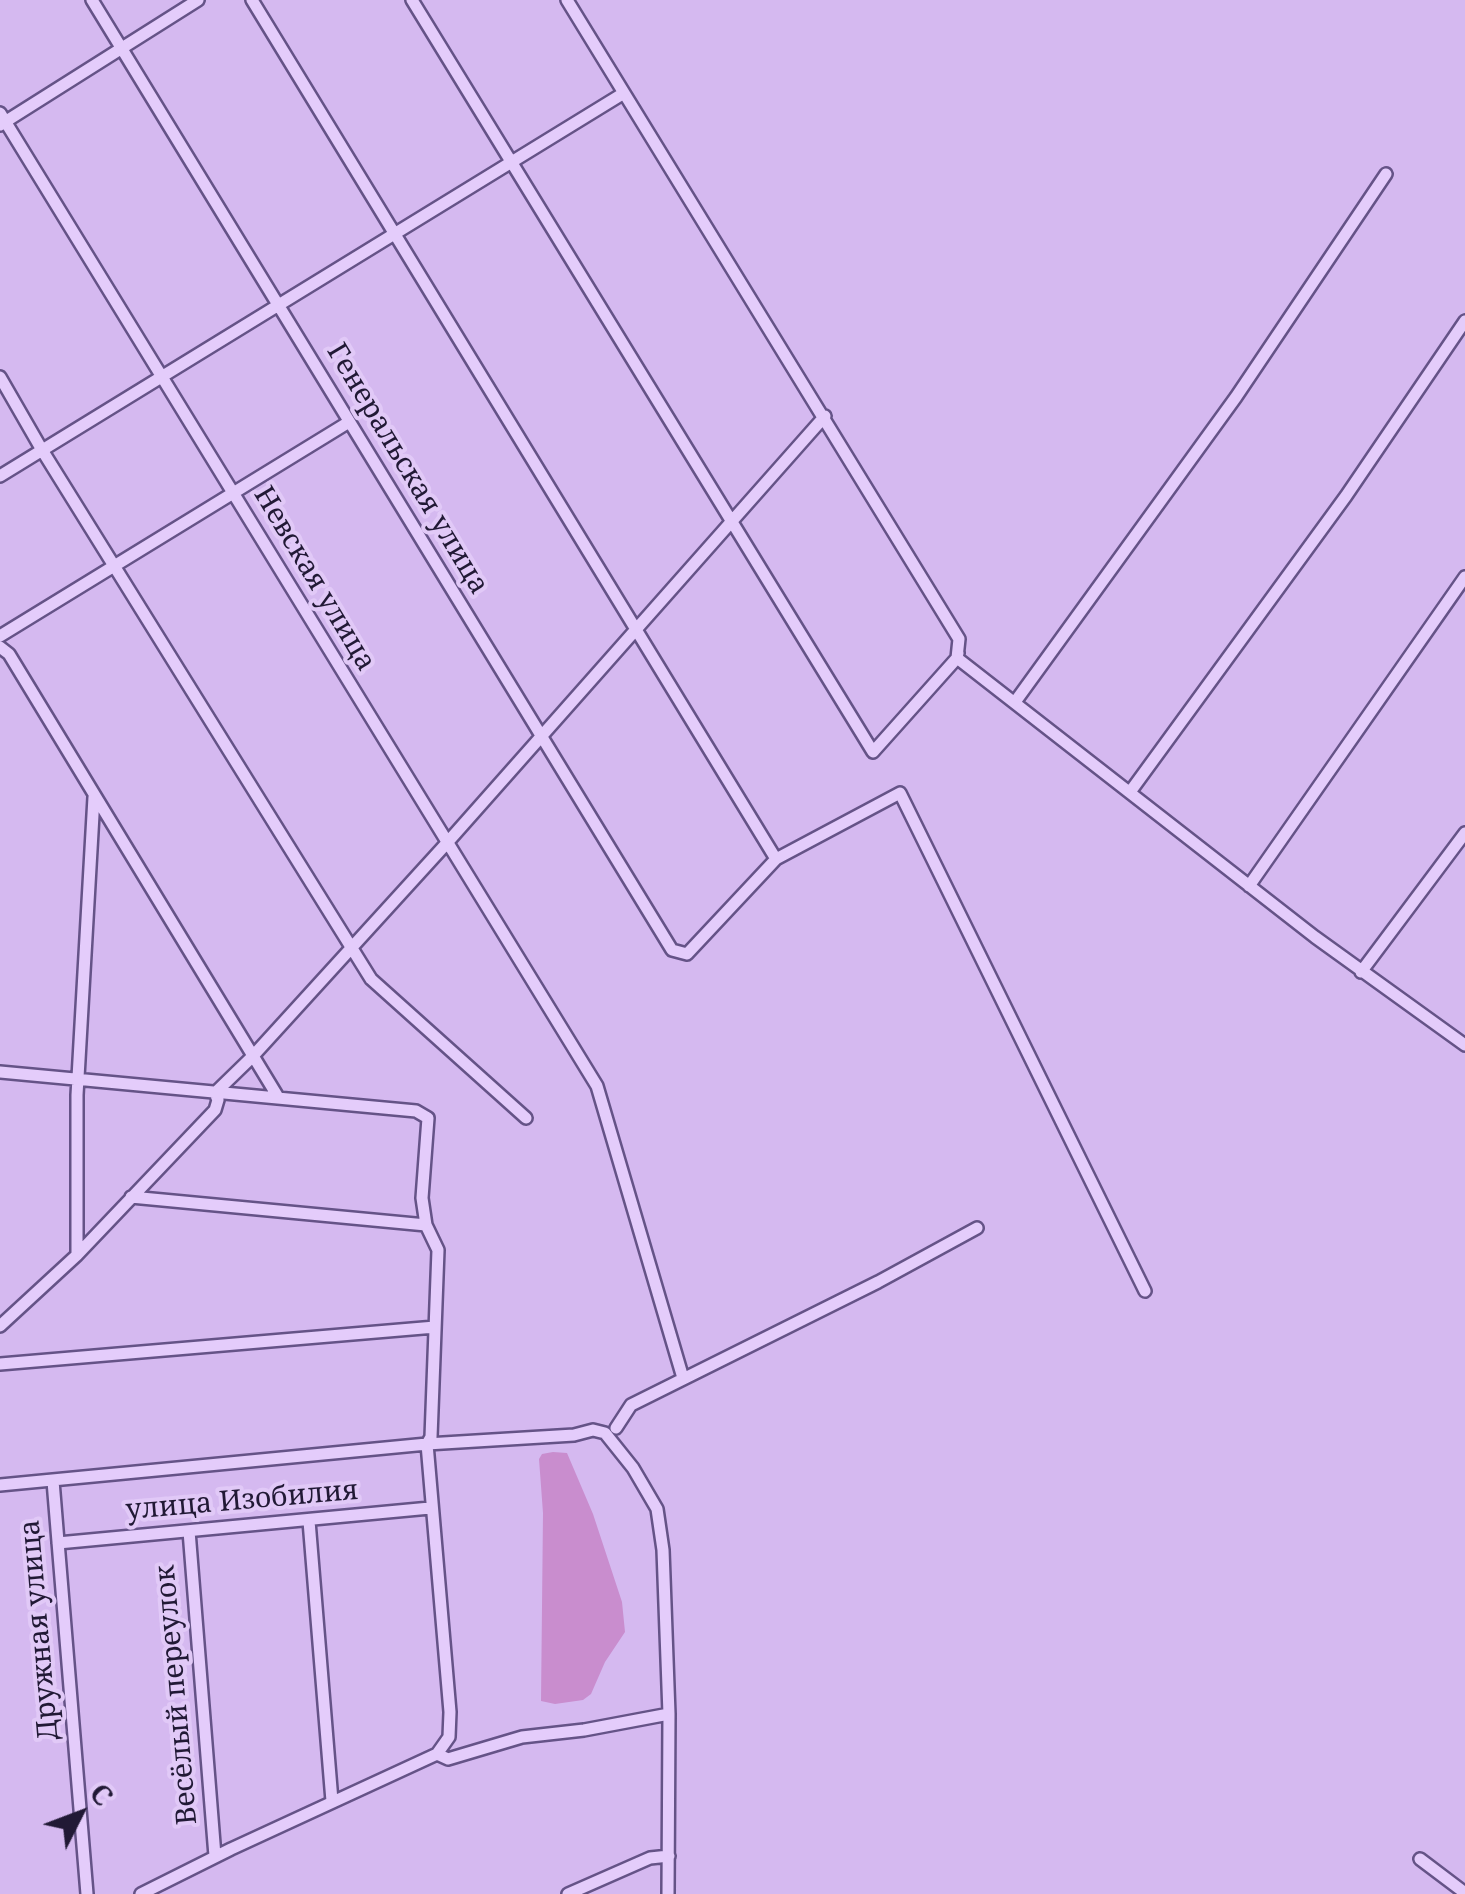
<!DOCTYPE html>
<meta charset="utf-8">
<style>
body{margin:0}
#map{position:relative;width:1465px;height:1894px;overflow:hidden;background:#d5b9f0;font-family:"Noto Serif",serif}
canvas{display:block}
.north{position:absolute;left:30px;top:1764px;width:100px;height:100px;-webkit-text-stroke:8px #e1c9f7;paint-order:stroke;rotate:48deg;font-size:28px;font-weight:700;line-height:40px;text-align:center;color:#211935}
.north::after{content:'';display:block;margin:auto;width:35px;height:45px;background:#211935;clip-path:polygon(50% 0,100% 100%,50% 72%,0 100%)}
</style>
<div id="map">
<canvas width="1465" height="1894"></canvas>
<div class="north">С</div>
</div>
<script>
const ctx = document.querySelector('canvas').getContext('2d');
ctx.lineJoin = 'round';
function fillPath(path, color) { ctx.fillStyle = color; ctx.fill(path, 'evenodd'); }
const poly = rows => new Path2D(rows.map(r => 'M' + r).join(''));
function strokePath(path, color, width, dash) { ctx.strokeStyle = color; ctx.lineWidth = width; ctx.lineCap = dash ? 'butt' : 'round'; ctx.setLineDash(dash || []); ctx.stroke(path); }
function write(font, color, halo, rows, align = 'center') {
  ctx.font = font + ' "Noto Serif",serif'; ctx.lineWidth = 8; ctx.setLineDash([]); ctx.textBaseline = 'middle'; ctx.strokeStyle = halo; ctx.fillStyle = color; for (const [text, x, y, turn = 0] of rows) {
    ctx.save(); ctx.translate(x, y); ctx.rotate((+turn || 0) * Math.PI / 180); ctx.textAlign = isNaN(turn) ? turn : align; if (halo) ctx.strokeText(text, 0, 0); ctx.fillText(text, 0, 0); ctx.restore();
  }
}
fillPath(poly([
 [553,1452,567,1453,593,1514,622,1602,625,1632,605,1662,591,1694,583,1700,555,1704,541,1701,543,1513,539,1459,542,1454]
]), '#c98dce');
const minor = poly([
 [92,0,672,950,687,954,776,859,900,793,1145,1291],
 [252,0,776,859],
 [412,0,873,752,957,658,958,653],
 [567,0,959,639,957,658,1315,937,1465,1045],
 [0,113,597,1086,683,1378],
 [0,125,198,0],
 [0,377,42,450,371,979,526,1118],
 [0,476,624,93],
 [0,636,349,422],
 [0,647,9,654,278,1097],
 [1015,702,1236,397,1386,174],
 [1130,792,1346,496,1465,321],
 [1249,886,1465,577],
 [1361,972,1465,833],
 [0,1072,416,1111,428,1118,422,1198,426,1225,438,1250,431,1437,427,1444,450,1712,449,1737,437,1754],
 [131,1197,426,1225],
 [77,1255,77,1095,94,797],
 [0,1326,77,1255,215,1110,218,1100,215,1093,252,1057,446,844,825,416],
 [0,1364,435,1327],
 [616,1428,631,1405,878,1282,977,1228],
 [53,1481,87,1894],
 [0,1485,427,1444,574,1435,593,1430,605,1433,633,1468,657,1509,663,1550,669,1714,668,1894],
 [309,1521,332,1801],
 [189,1531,215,1856],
 [58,1543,430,1508],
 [1420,1859,1465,1893],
 [141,1894,231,1849,437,1754,448,1759,522,1737,584,1730,669,1714],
 [568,1894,650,1858,669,1856]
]);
strokePath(minor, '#655387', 16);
strokePath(minor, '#e4ccfb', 11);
write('28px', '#211935', '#e1c9f7', [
 ["Генеральская улица",407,469,59],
 ["Невская улица",314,579,59],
 ["улица Изобилия",242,1501,-5],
 ["Дружная улица",40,1630,-95],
 ["Весёлый переулок",177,1695,-95]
]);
</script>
